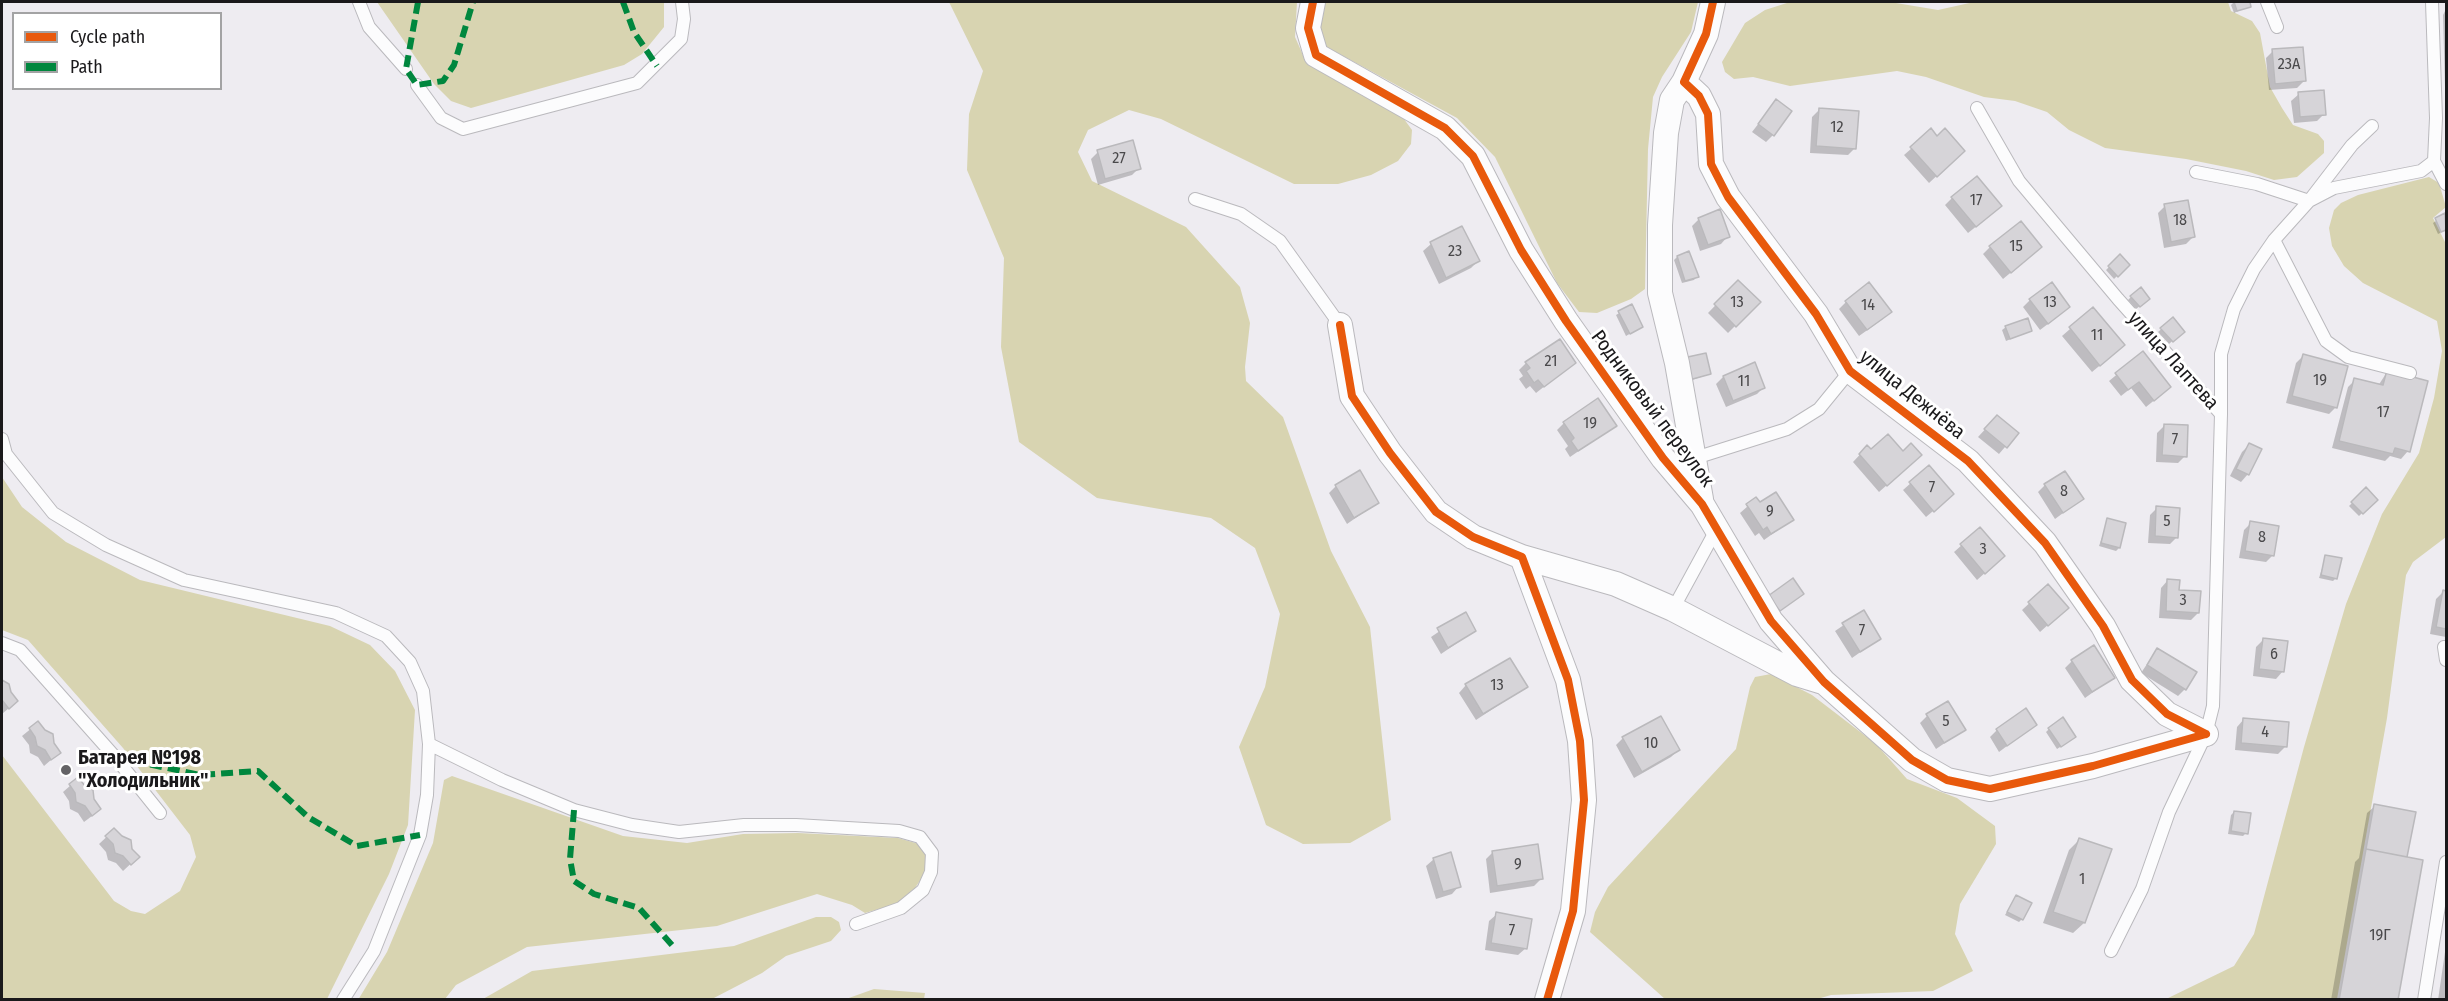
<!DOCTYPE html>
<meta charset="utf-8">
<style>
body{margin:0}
#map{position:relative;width:2448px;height:1001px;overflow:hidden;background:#eeecf1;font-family:"Fira Sans Condensed",sans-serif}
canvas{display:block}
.frame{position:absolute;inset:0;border:3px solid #1a191b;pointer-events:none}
.legend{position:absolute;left:12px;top:12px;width:210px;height:78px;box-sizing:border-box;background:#fff;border:2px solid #a3a3a4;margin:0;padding:8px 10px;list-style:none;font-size:18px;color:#1a191b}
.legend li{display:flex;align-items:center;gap:12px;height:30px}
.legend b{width:30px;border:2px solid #a3a3a4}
</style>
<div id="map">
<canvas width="2448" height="1001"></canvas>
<div class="frame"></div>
<ul class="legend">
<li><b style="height:8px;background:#e8590c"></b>Cycle path</li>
<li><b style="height:8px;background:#00873e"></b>Path</li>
</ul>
</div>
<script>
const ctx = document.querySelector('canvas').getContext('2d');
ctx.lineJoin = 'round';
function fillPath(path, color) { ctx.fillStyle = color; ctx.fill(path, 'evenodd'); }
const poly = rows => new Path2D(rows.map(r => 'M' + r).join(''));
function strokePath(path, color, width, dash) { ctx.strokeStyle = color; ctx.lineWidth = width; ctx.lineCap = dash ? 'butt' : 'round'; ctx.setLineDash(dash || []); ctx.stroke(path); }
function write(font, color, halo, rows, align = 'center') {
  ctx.font = font + ' "Fira Sans Condensed",sans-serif'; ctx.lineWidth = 6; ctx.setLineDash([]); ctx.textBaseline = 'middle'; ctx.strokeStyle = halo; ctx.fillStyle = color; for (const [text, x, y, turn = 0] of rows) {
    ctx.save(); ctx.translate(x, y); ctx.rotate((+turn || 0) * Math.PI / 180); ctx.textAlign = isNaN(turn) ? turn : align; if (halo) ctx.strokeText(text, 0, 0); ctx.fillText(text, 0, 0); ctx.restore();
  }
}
fillPath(poly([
 [377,2,664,2,664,27,642,54,624,65,471,108,451,101,434,84],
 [949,2,1297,2,1295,37,1307,64,1404,119,1412,130,1411,144,1398,161,1371,175,1338,184,1294,184,1161,119,1129,110,1088,130,1078,152,1092,181,1186,227,1240,287,1250,323,1245,367,1246,381,1283,417,1331,551,1370,627,1391,820,1350,843,1303,844,1266,825,1239,747,1265,687,1280,614,1255,548,1211,518,1097,498,1019,442,1001,347,1004,258,967,170,969,114,983,71],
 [1319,2,1698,2,1691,32,1662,77,1653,97,1648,149,1645,289,1631,299,1597,313,1579,312,1557,283,1495,157,1457,118,1323,45,1318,29],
 [1790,2,1890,2,1938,10,1974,2,2228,2,2231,11,2252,21,2260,33,2270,87,2282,108,2293,125,2318,134,2324,141,2324,153,2297,177,2274,180,2246,171,2186,159,2105,148,2069,130,2047,112,2015,101,1984,97,1926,77,1897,71,1790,86,1753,77,1734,79,1725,72,1722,62,1745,23,1765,10],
 [2429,177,2439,183,2446,207,2433,218,2446,244,2446,537,2413,562,2406,575,2387,718,2337,999,2164,1000,2234,966,2254,934,2304,747,2346,604,2382,514,2419,453,2434,398,2442,351,2437,321,2363,283,2344,266,2332,246,2329,228,2334,210,2341,203,2358,195],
 [2,477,22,507,66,542,140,580,330,626,370,645,395,671,415,710,408,825,389,874,327,999,2,999,2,755,114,901,131,911,145,914,180,891,196,857,190,835,123,748,28,640,2,630],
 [1771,674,1812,695,1876,744,1907,779,1957,798,1995,826,1996,844,1960,904,1955,934,1973,971,1933,991,1831,995,1814,1000,1665,999,1590,932,1595,912,1608,887,1736,749,1750,687,1755,677],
 [452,776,623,836,687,843,743,834,798,833,898,838,919,844,926,855,925,873,915,888,896,904,865,913,852,905,817,894,717,926,527,947,456,985,445,999,358,1000,387,952,433,843,444,780],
 [816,917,831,917,839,922,841,930,831,941,786,956,762,973,712,999,483,999,532,971,734,946],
 [874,989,925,993,924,999,846,999]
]), '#d8d4b1');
fillPath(poly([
 [2234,2,2248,2,2250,6,2234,13,2231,5],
 [2446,9,2446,124,2443,15],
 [2273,51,2304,81,2297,88,2269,90,2266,58],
 [2299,94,2324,114,2317,121,2294,123,2291,101],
 [1776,101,1773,135,1766,142,1752,132],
 [1819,110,1855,148,1848,155,1810,153,1812,117],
 [1912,148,1956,158,1929,183,1904,155],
 [1098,152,1139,168,1132,175,1098,185,1091,159],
 [1952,198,1993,213,1968,233,1945,205],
 [2165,206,2193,237,2186,244,2164,248,2158,213],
 [2445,215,2446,230,2438,234,2433,223],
 [1699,219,1728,236,1721,244,1700,251,1692,226],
 [1462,228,1478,261,1471,268,1439,284,1423,251,1431,244],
 [1990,247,2033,254,2003,279,1983,254],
 [2120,256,2128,265,2114,279,2106,270],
 [1677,257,1697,276,1694,280,1682,283,1674,260],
 [1738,282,1759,302,1728,333,1708,313],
 [2131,297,2145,302,2136,309,2128,300],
 [2030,300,2061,314,2040,330,2023,307],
 [1846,302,1883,319,1859,336,1839,309],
 [1631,306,1638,329,1626,336,1616,315],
 [2093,309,2116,352,2092,372,2062,336],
 [2173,319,2183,331,2169,344,2158,332],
 [2006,327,2030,331,2006,341,2002,330],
 [2143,353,2162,394,2146,407,2131,388,2121,396,2109,381],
 [2303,356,2336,407,2329,414,2286,403,2296,363],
 [1526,363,1574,363,1536,393,1530,386,1526,389,1519,379,1523,376,1519,370],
 [1681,363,1710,374,1686,382],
 [2387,372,2408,451,2401,459,2390,456,2385,461,2332,448,2348,387,2355,380,2378,386],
 [1723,377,1764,387,1757,394,1726,407,1716,384],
 [1564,423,1615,426,1570,457,1565,449,1568,446,1557,430],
 [1990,424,2017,433,1999,454,1978,437],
 [2164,426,2185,456,2178,463,2156,462,2157,433],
 [2249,445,2248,474,2241,482,2230,476,2242,452],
 [1867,447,1871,451,1903,453,1913,462,1879,492,1853,462],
 [1929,467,1945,501,1926,517,1903,490],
 [2045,485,2082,499,2055,519,2038,492],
 [1336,486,1377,503,1347,524,1329,493],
 [2366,490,2376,500,2359,516,2349,506],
 [1756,499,1759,504,1792,520,1764,540,1759,533,1755,536,1740,513],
 [2157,508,2177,537,2170,544,2148,543,2150,515],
 [2108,520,2119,548,2116,551,2099,546],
 [2251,523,2273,555,2266,562,2239,558,2244,530],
 [1980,529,1996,563,1977,580,1954,552],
 [2326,556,2336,578,2333,581,2319,578],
 [2168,580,2198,613,2191,620,2159,618,2161,588],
 [2048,586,2059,615,2040,632,2022,610],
 [2443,592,2446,592,2446,637,2430,634,2436,599],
 [1863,612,1879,639,1852,658,1835,631],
 [1465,614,1475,631,1441,654,1431,637],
 [2263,640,2283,671,2276,679,2253,676,2256,647],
 [2157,649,2185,689,2178,696,2141,673],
 [2072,661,2113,678,2085,698,2065,668],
 [2,682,7,683,9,708,2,714],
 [1466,685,1526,687,1476,720,1459,693],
 [1927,716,1964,730,1936,749,1920,723],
 [2244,719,2286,746,2278,754,2235,750,2237,727],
 [38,723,59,753,44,766,38,757,30,753,29,745,22,736],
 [2035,725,1999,752,1990,737,1997,730],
 [2049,729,2071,740,2057,749,2046,732],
 [1623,738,1678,750,1671,757,1634,778,1616,745],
 [78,779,93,800,92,816,84,822,78,813,70,809,69,801,63,792],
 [2375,806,2406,858,2396,1000,2331,1000,2355,862,2359,858,2367,813],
 [2234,812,2246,833,2243,836,2228,834,2231,815],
 [114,830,121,838,126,839,138,857,123,871,116,863,108,860,106,852,99,844],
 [2080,839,2084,923,2073,933,2043,923,2069,850],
 [1493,852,1541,879,1534,886,1490,893,1486,859],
 [1434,859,1459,886,1452,894,1436,899,1426,866],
 [2016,897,2022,919,2019,922,2005,915],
 [1497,914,1526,948,1518,955,1485,950,1489,921],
 [2446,945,2446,1000,2438,1000]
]), '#0003');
const building = poly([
 [2234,2,2250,2,2251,7,2237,11,2234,2],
 [2303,47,2306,81,2275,84,2272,49,2303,47],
 [2324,90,2326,115,2300,117,2298,92,2324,90],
 [1776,99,1792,111,1774,136,1758,124,1776,99],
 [1819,108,1859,111,1856,149,1816,146,1819,108],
 [1931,128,1937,136,1945,128,1965,151,1937,177,1910,147,1931,128],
 [1133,140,1141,169,1105,179,1097,150,1133,140],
 [1977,176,2002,206,1976,227,1951,197,1977,176],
 [2188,200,2195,237,2171,242,2164,204,2188,200],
 [1720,209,1730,237,1708,245,1698,218,1720,209],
 [2445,213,2446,230,2441,232,2435,218,2445,213],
 [2021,221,2042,247,2011,273,1989,246,2021,221],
 [1462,226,1480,261,1446,278,1430,242,1462,226],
 [1689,251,1699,277,1685,281,1677,256,1689,251],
 [2120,254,2130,265,2118,277,2108,266,2120,254],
 [1738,280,1761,302,1736,327,1714,304,1738,280],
 [1869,282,1892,312,1867,330,1845,301,1869,282],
 [2052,282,2070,307,2048,324,2029,299,2052,282],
 [2141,287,2150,299,2140,307,2130,296,2141,287],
 [1632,304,1643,327,1630,334,1618,311,1632,304],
 [2093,307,2125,345,2100,366,2069,327,2093,307],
 [2173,317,2185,332,2173,342,2160,328,2173,317],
 [2028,318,2032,331,2010,339,2005,326,2028,318],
 [1560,339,1576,363,1544,387,1538,380,1534,383,1526,371,1530,368,1525,362,1560,339],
 [2143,351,2171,387,2154,401,2139,382,2128,390,2115,373,2143,351],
 [1706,353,1711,374,1689,380,1683,358,1706,353],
 [2303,354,2348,366,2337,408,2292,396,2303,354],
 [1755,362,1765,388,1733,401,1723,376,1755,362],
 [2387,370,2428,381,2410,452,2395,448,2393,454,2339,441,2354,378,2383,385,2387,370],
 [1598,398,1617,426,1578,451,1571,441,1574,438,1563,422,1598,398],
 [1997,415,2019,433,2007,448,1984,429,1997,415],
 [2164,424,2188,425,2187,457,2162,455,2164,424],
 [1888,434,1903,451,1911,443,1922,455,1887,486,1859,454,1867,445,1871,449,1888,434],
 [2249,443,2262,449,2249,475,2236,469,2249,443],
 [1929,465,1954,494,1934,512,1909,482,1929,465],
 [1360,470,1379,503,1354,518,1335,485,1360,470],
 [2065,471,2084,499,2063,513,2044,484,2065,471],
 [2366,487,2378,500,2363,514,2351,502,2366,487],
 [1776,492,1794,520,1771,534,1767,527,1763,530,1746,504,1756,497,1760,502,1776,492],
 [2156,506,2180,508,2178,538,2155,536,2156,506],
 [2107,518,2126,523,2120,548,2101,543,2107,518],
 [2250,521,2279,526,2274,556,2245,551,2250,521],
 [1980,527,2005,556,1985,574,1960,544,1980,527],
 [2325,555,2342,558,2337,579,2321,575,2325,555],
 [1793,578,1804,594,1780,611,1768,596,1793,578],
 [2167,579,2180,580,2179,590,2201,591,2199,613,2166,611,2167,579],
 [2048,584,2069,608,2048,626,2028,602,2048,584],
 [2443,590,2446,591,2446,629,2436,627,2443,590],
 [1864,610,1881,639,1860,652,1842,623,1864,610],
 [1466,612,1476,631,1448,648,1437,628,1466,612],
 [2263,638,2288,641,2284,672,2259,669,2263,638],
 [2094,645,2115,678,2092,692,2071,660,2094,645],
 [2157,648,2197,672,2186,690,2147,665,2157,648],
 [1510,658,1528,687,1483,714,1465,684,1510,658],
 [2,680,9,684,11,692,18,701,9,709,2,700,2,680],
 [1948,701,1966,730,1944,743,1926,714,1948,701],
 [2026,708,2037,725,2007,746,1996,729,2026,708],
 [1661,716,1680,750,1642,772,1622,737,1661,716],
 [2063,717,2076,737,2061,747,2048,728,2063,717],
 [2243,718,2289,722,2287,747,2241,743,2243,718],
 [38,721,45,730,53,734,54,743,61,753,51,760,45,750,37,746,35,737,29,728,38,721],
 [78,777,85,786,93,790,94,799,101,809,92,816,85,806,76,802,75,793,69,784,78,777],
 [2374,804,2416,812,2407,857,2366,849,2374,804],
 [2234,811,2251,813,2248,834,2231,831,2234,811],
 [114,828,122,836,131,840,132,849,140,857,131,865,123,856,115,853,113,844,105,836,114,828],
 [2079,838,2112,849,2085,923,2053,912,2079,838],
 [1538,844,1543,879,1497,886,1492,851,1538,844],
 [2366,849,2423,860,2398,1000,2339,1000,2366,849],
 [1451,852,1461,887,1443,892,1433,858,1451,852],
 [2016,895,2032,903,2023,920,2007,912,2016,895],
 [1496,912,1532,919,1527,949,1491,943,1496,912]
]);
fillPath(building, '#d6d4d8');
strokePath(building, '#bab9bc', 1.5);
const lane = poly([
 [359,2,369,27,406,69],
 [2267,2,2277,27],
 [417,85,441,118,463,129,637,83,681,39,684,19,682,2],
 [1977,108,2019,181,2118,299,2221,414,2213,706,2206,734,2169,812,2142,889,2111,951],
 [2434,161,2446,184],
 [2196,172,2257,184,2309,201,2352,145,2372,126],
 [1195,199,1241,214,1280,241,1340,325],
 [2274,240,2326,341,2348,357,2410,373],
 [2221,414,2221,354,2234,309,2254,269,2274,240,2309,201,2334,188,2421,171,2434,161,2436,118,2432,2],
 [2,439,6,454,53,513,106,545,184,580,336,613,386,636,410,662,423,691,429,744,427,795,420,835,374,951,343,1000],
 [1692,459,1787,429,1819,409,1850,371],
 [1673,609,1716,530],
 [2,643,20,650,115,757,160,813],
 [2444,647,2446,660],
 [429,744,502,780,574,810,632,825,679,832,744,825,796,825,899,831,920,837,932,853,931,872,923,890,901,908,856,924],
 [2424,1000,2446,862]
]);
const street = poly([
 [1313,2,1308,28,1316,55,1445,128,1473,156,1521,250,1566,321,1663,458,1702,504,1771,621,1824,682,1912,760,1947,780,1990,789,2093,766,2206,734],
 [1713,2,1706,34,1684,82,1699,96,1708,114,1711,164,1728,197,1816,314,1850,371,1968,461,2045,543,2103,626,2132,680,2167,714,2206,734],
 [1684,82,1672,100,1666,133,1660,225,1660,293,1677,363,1701,499],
 [1340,325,1352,396,1390,453,1436,512,1473,537,1522,557,1568,680,1580,741,1584,800,1573,911,1547,1000],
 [1522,557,1616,584,1673,609,1797,674,1823,682]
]);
strokePath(lane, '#bab9bd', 14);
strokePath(street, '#bab9bd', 26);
strokePath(lane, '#fcfcfd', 12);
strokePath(street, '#fcfcfd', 24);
strokePath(poly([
 [418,2,406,69,417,85,443,81,454,65,473,2],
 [623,2,634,32,657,66],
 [115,757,200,775,258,771,308,817,357,846,420,835],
 [574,810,570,859,574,881,594,894,639,908,672,945]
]), '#00873e', 6, [12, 6]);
strokePath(poly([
 [1313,2,1308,28,1316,55,1445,128,1473,156,1521,250,1566,321,1663,458,1702,504,1771,621,1824,682,1912,760,1947,780,1990,789,2093,766,2206,734],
 [1713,2,1706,34,1684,82,1699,96,1708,114,1711,164,1728,197,1816,314,1850,371,1968,461,2045,543,2103,626,2132,680,2167,714,2206,734],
 [1340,325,1352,396,1390,453,1436,512,1473,537,1522,557,1568,680,1580,741,1584,800,1573,911,1547,1000]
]), '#e8590c', 8);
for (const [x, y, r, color] of [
 [66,770,6,"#646366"]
]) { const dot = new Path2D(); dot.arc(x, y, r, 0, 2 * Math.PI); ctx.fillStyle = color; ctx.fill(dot); strokePath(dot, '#fff', 2); }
write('16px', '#4a494b', null, [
 ["23А",2289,65],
 ["12",1837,128],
 ["27",1119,159],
 ["17",1976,201],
 ["18",2180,221],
 ["15",2016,247],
 ["23",1455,252],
 ["13",1737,303],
 ["13",2050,303],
 ["14",1868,306],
 ["11",2097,336],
 ["21",1551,362],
 ["19",2320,381],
 ["11",1744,382],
 ["17",2383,413],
 ["19",1590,424],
 ["7",2175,440],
 ["7",1932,488],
 ["8",2064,492],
 ["9",1770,512],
 ["5",2167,522],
 ["8",2262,538],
 ["3",1983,550],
 ["3",2183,601],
 ["7",1862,631],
 ["6",2274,655],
 ["13",1497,686],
 ["5",1946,722],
 ["4",2265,733],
 ["10",1651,744],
 ["9",1518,865],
 ["1",2082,880],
 ["7",1512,931],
 ["19Г",2380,936]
]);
write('20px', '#1a191b', '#fff', [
 ["улица Лаптева",2173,361,48],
 ["улица Дежнёва",1912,395,39],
 ["Родниковый переулок",1652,409,53]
]);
write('bold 20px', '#1a191b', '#fff', [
 ["Батарея №198",78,758],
 ["\"Холодильник\"",78,781]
], 'left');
</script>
